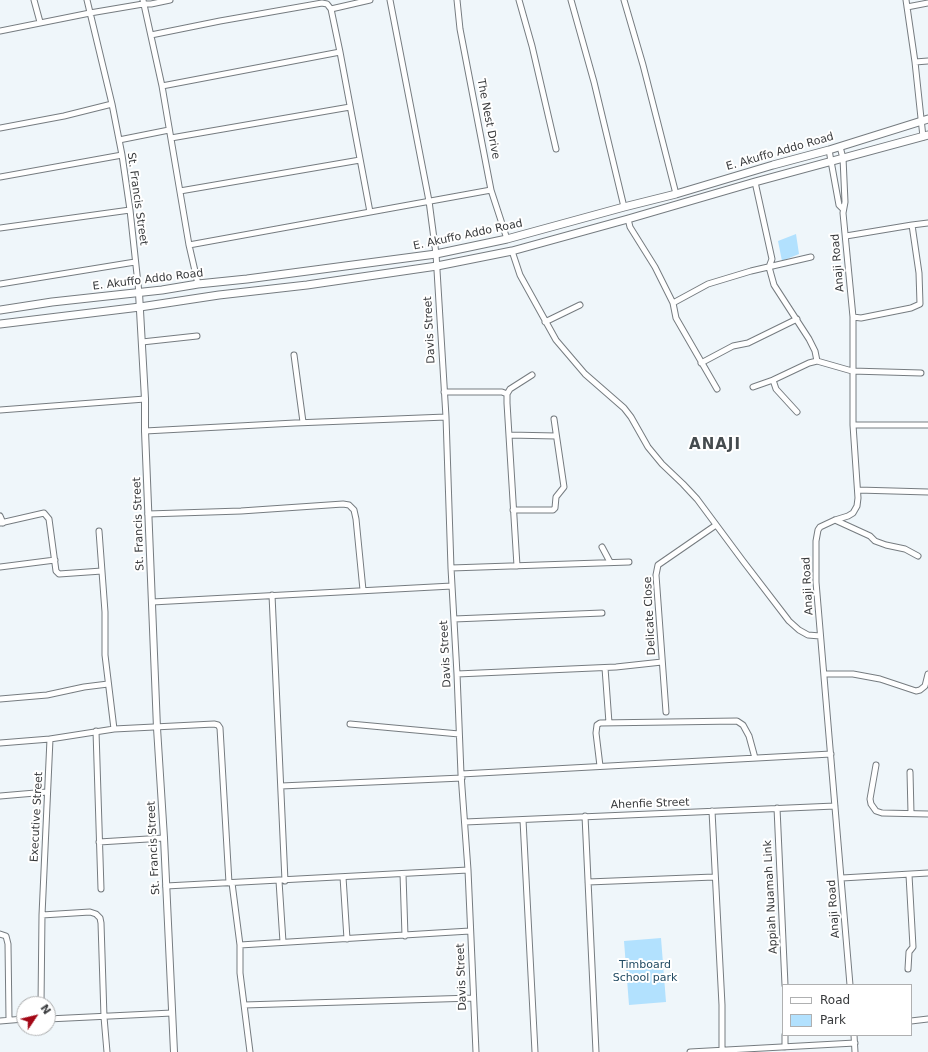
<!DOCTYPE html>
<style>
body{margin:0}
#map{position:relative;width:928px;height:1052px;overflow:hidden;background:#eff6fa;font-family:"DejaVu Sans",sans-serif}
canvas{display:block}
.legend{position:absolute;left:782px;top:984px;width:130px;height:52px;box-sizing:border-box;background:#fff;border:1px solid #afb0b1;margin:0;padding:5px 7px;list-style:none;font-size:12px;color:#383a3c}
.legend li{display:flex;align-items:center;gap:8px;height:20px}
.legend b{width:20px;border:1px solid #afb0b1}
.north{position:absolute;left:16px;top:996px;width:40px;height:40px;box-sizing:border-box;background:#fff;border:1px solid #afb0b1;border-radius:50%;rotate:55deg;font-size:11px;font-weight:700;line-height:16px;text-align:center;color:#383a3c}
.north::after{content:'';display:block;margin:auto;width:14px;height:18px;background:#a30716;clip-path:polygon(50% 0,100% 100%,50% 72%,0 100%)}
</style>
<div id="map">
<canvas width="928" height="1052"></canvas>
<ul class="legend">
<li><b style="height:5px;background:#fff"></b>Road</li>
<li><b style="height:11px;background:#b2e1fe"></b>Park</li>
</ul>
<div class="north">N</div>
</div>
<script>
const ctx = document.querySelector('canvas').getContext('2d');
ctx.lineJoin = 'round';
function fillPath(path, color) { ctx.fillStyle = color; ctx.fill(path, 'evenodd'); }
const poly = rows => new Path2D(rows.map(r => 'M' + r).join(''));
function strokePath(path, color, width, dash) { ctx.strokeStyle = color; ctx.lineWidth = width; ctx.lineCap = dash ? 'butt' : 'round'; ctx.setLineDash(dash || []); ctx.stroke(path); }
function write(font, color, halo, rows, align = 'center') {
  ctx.font = font + ' "DejaVu Sans",sans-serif'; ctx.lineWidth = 4; ctx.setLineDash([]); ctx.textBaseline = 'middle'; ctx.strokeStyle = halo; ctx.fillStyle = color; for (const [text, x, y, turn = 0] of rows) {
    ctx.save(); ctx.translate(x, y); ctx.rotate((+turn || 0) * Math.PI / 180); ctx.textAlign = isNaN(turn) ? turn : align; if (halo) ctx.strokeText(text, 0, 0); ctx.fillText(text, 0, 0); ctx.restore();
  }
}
fillPath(poly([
 [796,234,799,254,782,261,778,241],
 [661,938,666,1002,629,1005,624,941]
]), '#b2e1fe');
const minor = poly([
 [34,0,40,22],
 [87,0,112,104,122,155,130,210,139,293],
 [143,0,162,86,189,245,198,284],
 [390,0,429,201,436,254,446,417,451,568,457,674,461,774,468,870,476,1052],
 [457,0,460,29,491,190,507,239],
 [519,0,532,46,556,149],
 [571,0,594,82,624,207],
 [624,0,643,65,676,194],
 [906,0,915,62,923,137],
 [907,7,928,3],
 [331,9,370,0],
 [0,31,90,13,143,4,151,4,170,0],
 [151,35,220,21,322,3,327,4,331,9,340,52,370,212],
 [915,62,928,61],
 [162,86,340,52],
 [0,128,64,116,112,104],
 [171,138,350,107],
 [119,140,169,130],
 [840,147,843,158,845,202,843,213,853,317,853,425,858,498,857,506,853,513,848,516,835,520,820,527,818,530,816,541,816,582,850,985],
 [829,150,839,205,843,209],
 [0,177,122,155],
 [755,182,772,259,769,267,774,285,809,339,815,351,817,361],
 [180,191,360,160],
 [628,219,630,227,655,267,673,303,676,318,717,389],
 [0,228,130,210],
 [846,236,912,225,928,223],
 [189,245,491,190],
 [512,251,520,275,556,340,585,374,624,408,631,417,648,447,662,464,683,484,697,499,743,561,789,621,799,630,808,635,820,636],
 [0,284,135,262],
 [673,303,708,284,751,271,811,257],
 [853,317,861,318,911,308,920,304,919,273,912,225],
 [545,322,580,305],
 [142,342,197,336],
 [294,355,303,422],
 [701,363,733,346,748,343,797,319],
 [773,380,776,389,797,412],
 [753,387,773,380,809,363,817,361,852,371,921,373],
 [444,392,502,392,507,394],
 [0,410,145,399],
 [853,425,928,425],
 [145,431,295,423,446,417],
 [509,435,556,436],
 [858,490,928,492],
 [513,510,553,510,555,508,556,497,564,487,554,419],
 [148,514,241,511,343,504,349,505,354,510,356,519,363,590],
 [0,516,3,523],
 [835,520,870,536,875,541,886,545,905,549,918,556],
 [0,523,44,513,49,519,56,571,59,574,102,571],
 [99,531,105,612,105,655,114,729],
 [602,547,610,562],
 [517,566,507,403,507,394,510,389,532,375],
 [0,567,55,560],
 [451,568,629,562],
 [272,595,285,881],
 [152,602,452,586],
 [454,619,602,613],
 [605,668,609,723],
 [457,674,616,667,662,662],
 [824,674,853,674,880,679,916,691,920,690,925,686,928,674],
 [0,699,47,695,84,687,108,684],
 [666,712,656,575,658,565,716,525],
 [350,724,459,734],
 [96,731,101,889],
 [0,743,50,739],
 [876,765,870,799,871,804,876,811,882,813,928,814],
 [600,766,596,733,597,725,600,723,737,721,743,725,749,736,755,758],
 [910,772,911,813],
 [461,774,831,754],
 [281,786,462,778],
 [0,796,47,792],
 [777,808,785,985],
 [712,811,722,1005,722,1050],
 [585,816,596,1052],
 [523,820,535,1052],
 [465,822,835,806],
 [99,842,164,838],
 [403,874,405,936],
 [343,877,347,939],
 [842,878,928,873],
 [279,881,283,942],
 [588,882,714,877],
 [232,883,240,945,240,973,250,1052],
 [166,886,468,870],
 [42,915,90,912,96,914,100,918,101,923,104,1017,107,1052],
 [0,934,6,936,8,944,9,1019],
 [240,945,470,931],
 [908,969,909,952,913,947,909,875],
 [41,1004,42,915,50,739,114,729,214,724,218,725,220,728,229,883],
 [244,1005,473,998],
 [48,1019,172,1013],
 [0,1021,24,1019],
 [911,1021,928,1019],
 [854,1035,855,1052],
 [785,1047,785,1035],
 [690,1052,855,1043]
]);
const tertiary = poly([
 [139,293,145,399,145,431,157,728,164,838,174,1052]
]);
const secondary = poly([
 [0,310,52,302,162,290,198,284,247,279,436,254,507,239,624,207,676,194,773,165,829,150,928,119],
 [0,324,140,307,219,295,307,285,437,266,512,251,628,219,755,182,928,135]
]);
strokePath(minor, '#767c80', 7);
strokePath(tertiary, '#767c80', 8);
strokePath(secondary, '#767c80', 9);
strokePath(minor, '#fff', 5);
strokePath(tertiary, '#fff', 6);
strokePath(secondary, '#fff', 7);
write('11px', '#383a3c', '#fff', [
 ["The Nest Drive",488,119,79],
 ["E. Akuffo Addo Road",780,152,-16],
 ["St. Francis Street",137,199,82],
 ["E. Akuffo Addo Road",468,235,-12],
 ["Anaji Road",838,263,-95],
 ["E. Akuffo Addo Road",148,280,-7],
 ["Davis Street",430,330,-93],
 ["St. Francis Street",139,524,-92],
 ["Anaji Road",808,586,-93],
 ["Delicate Close",650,616,-93],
 ["Davis Street",446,654,-93],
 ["Ahenfie Street",650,804,-2],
 ["Executive Street",37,817,-87],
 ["St. Francis Street",154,848,-93],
 ["Appiah Nuamah Link",771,897,-93],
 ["Anaji Road",834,909,-94],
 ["Davis Street",462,977,-92]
]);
write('11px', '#234c64', '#fff', [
 ["Timboard",645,965],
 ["School park",645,978]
]);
ctx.letterSpacing = '1px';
write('bold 15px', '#454b4e', '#fff', [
 ["ANAJI",715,445]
]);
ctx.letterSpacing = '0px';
</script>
